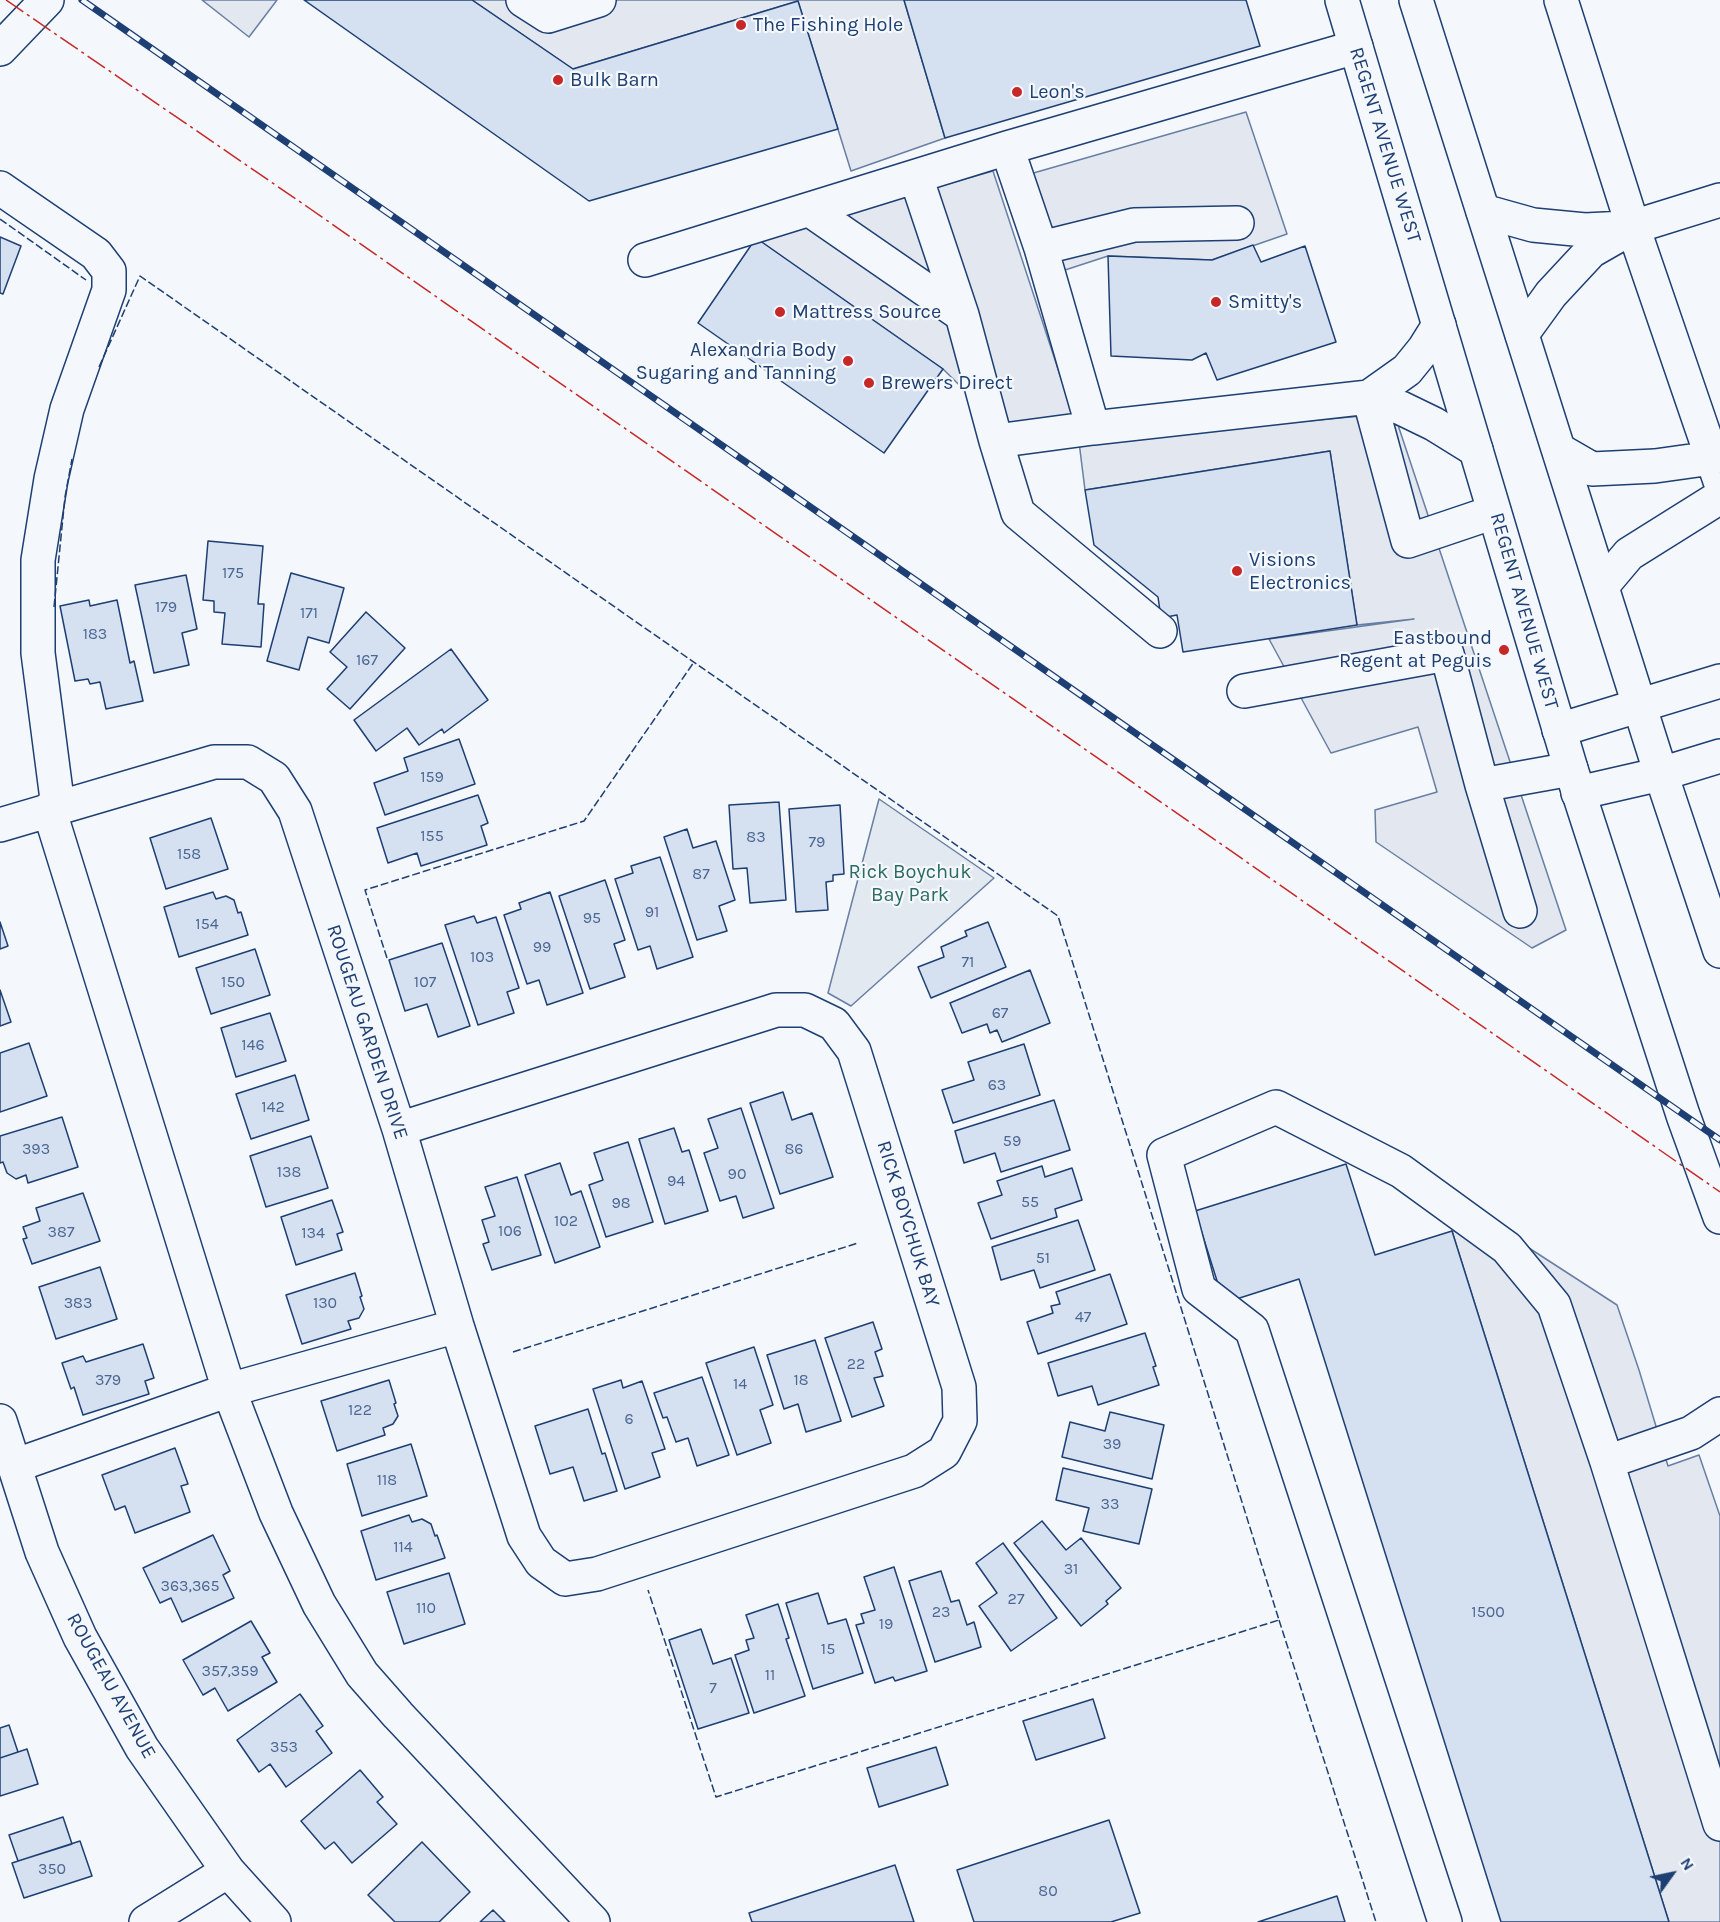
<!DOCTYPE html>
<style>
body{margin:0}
#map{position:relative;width:1720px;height:1922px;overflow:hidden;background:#f4f7fb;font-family:Karla,sans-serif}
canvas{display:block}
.north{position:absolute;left:1642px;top:1844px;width:60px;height:60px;-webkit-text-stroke:4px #f4f7fb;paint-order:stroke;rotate:57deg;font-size:16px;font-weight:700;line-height:24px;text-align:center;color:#1d3f73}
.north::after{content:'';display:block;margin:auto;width:21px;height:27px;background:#1d3f73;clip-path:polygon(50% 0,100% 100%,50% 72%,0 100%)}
</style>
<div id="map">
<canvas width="1720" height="1922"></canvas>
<div class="north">N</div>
</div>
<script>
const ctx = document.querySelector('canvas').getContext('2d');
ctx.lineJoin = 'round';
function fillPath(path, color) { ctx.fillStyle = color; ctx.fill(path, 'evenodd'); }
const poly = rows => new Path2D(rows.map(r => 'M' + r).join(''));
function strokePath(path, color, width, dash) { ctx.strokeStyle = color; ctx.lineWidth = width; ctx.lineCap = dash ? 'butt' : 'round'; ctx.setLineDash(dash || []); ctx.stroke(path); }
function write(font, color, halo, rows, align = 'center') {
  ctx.font = font + ' Karla,sans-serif'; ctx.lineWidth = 4.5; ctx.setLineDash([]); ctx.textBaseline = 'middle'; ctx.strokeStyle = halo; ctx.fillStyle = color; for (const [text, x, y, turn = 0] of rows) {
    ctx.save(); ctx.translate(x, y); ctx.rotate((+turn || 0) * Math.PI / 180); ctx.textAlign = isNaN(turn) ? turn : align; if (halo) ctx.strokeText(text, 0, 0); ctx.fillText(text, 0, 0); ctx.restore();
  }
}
const green = poly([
 [879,799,994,878,851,1006,828,993,879,799]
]);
fillPath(green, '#e3e9f0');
strokePath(green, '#687fa3', 1.5);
const parking = poly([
 [202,0,277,0,249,37,202,0],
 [472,0,904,0,945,138,851,171,798,1,573,69,472,0],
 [1246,112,1287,234,1212,260,1108,256,1062,271,1030,174,1246,112],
 [993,171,1077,427,1020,445,943,369,756,238,993,171],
 [1394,413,1566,930,1532,948,1376,842,1375,810,1437,792,1418,727,1331,753,1269,639,1414,619,1357,625,1330,451,1085,490,1079,442,1394,413],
 [1495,1226,1617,1305,1639,1370,1668,1466,1699,1455,1720,1516,1720,1922,1669,1922,1452,1231,1495,1226]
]);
fillPath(parking, '#e3e8f0');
strokePath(parking, '#687fa3', 1.5);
const building = poly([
 [304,0,472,0,573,69,798,1,838,129,589,201,304,0],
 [904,0,1246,0,1260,46,945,138,904,0],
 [0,237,21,246,3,294,0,293,0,237],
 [756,238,943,369,884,453,698,323,756,238],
 [1253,245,1261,262,1305,246,1336,342,1217,380,1206,353,1192,360,1111,356,1108,256,1212,260,1253,245],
 [1330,451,1357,625,1183,652,1177,615,1161,618,1158,597,1094,545,1085,490,1330,451],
 [208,541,263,546,258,604,264,604,261,647,222,644,225,613,214,612,214,601,203,600,208,541],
 [291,573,344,588,329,643,308,637,299,670,267,661,291,573],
 [186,575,197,629,182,633,189,665,154,673,135,585,186,575],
 [89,600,90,606,117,600,130,663,134,661,143,701,106,709,100,682,90,684,88,679,75,681,60,606,89,600],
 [366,612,405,648,350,709,327,689,347,667,330,652,366,612],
 [451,649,488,700,444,733,442,729,419,745,407,728,376,751,354,720,451,649],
 [459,739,475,784,385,815,374,783,408,771,404,758,459,739],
 [478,795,488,823,481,826,487,845,421,866,417,853,388,863,377,828,478,795],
 [779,802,786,900,750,903,747,868,733,869,729,805,779,802],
 [840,805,844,874,833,875,833,881,826,882,828,910,796,912,789,809,840,805],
 [211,818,228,869,166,889,150,838,211,818],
 [687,829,693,848,716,841,735,900,719,906,727,931,697,940,664,837,687,829],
 [660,857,693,957,657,969,650,946,638,950,615,879,633,873,631,866,660,857],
 [605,880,625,940,614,944,625,977,590,989,559,896,605,880],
 [213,892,216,899,226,896,234,900,238,913,241,912,248,935,179,957,164,907,213,892],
 [550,892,583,993,547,1005,539,980,527,984,504,915,521,909,519,903,550,892],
 [474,916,477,923,496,917,519,988,507,992,514,1013,478,1025,445,925,474,916],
 [0,922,8,946,0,949,0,922],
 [988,922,1006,967,931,998,918,967,944,957,941,947,967,936,965,931,988,922],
 [442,943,470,1026,438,1037,427,1004,405,1011,389,960,442,943],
 [255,949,270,995,211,1014,196,968,255,949],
 [1030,970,1050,1023,1002,1042,997,1030,990,1033,987,1024,962,1033,950,1003,1030,970],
 [0,990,11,1022,0,1026,0,990],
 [270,1013,286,1061,236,1077,221,1028,270,1013],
 [29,1043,47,1096,0,1112,0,1053,29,1043],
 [1024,1044,1040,1095,953,1123,942,1090,974,1080,968,1062,1024,1044],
 [295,1075,309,1120,251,1139,236,1094,295,1075],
 [783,1092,792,1120,812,1113,833,1177,780,1194,750,1103,783,1092],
 [1054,1100,1070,1150,1001,1172,995,1153,964,1163,955,1131,1054,1100],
 [741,1108,774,1208,743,1218,736,1196,720,1201,704,1153,718,1148,708,1119,741,1108],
 [62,1117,78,1167,28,1183,26,1175,16,1179,7,1173,3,1162,0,1163,0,1136,62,1117],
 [674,1128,682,1152,689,1150,708,1211,665,1224,639,1139,674,1128],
 [311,1136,328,1188,266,1207,250,1156,311,1136],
 [628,1142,653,1222,606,1237,589,1185,603,1180,594,1153,628,1142],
 [560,1163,571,1195,581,1191,600,1247,555,1263,525,1175,560,1163],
 [1346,1164,1375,1255,1452,1231,1669,1922,1501,1922,1299,1279,1224,1303,1195,1211,1346,1164],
 [1042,1166,1045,1177,1072,1168,1082,1200,1055,1209,1057,1217,991,1239,978,1203,1002,1195,997,1181,1042,1166],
 [517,1177,541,1255,492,1270,483,1244,489,1242,482,1220,495,1216,485,1187,517,1177],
 [83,1193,100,1241,32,1264,23,1239,27,1238,23,1227,40,1221,36,1208,83,1193],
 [332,1200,343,1232,337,1234,342,1250,296,1265,281,1217,332,1200],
 [1078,1220,1095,1270,1040,1288,1034,1270,1001,1280,992,1247,1078,1220],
 [100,1267,117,1319,56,1339,39,1287,100,1267],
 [355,1273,362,1296,360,1297,364,1309,359,1318,348,1321,351,1329,302,1344,286,1295,355,1273],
 [1110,1274,1127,1324,1038,1354,1027,1322,1053,1313,1051,1306,1060,1304,1056,1292,1110,1274],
 [873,1322,882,1349,875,1352,883,1376,874,1378,884,1406,852,1417,825,1338,873,1322],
 [1145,1333,1156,1366,1153,1367,1159,1385,1098,1405,1092,1386,1058,1396,1048,1363,1145,1333],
 [815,1340,841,1421,806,1432,798,1404,784,1409,767,1355,815,1340],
 [143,1344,154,1378,145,1381,149,1394,83,1415,74,1387,71,1389,62,1363,83,1356,86,1362,143,1344],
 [754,1347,773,1405,760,1410,771,1443,737,1455,706,1363,754,1347],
 [702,1377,729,1455,697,1466,688,1438,676,1442,667,1417,663,1418,654,1393,702,1377],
 [389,1380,396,1403,394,1404,398,1416,393,1424,383,1428,385,1435,337,1451,321,1401,389,1380],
 [621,1380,623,1388,642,1381,665,1449,652,1453,660,1477,625,1489,593,1389,621,1380],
 [588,1409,602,1454,605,1453,617,1491,584,1501,573,1467,550,1474,535,1426,588,1409],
 [1110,1412,1164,1425,1152,1479,1062,1457,1070,1422,1105,1431,1110,1412],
 [411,1444,427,1496,362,1516,347,1464,411,1444],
 [175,1448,188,1484,181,1486,190,1512,135,1533,125,1506,115,1510,102,1475,175,1448],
 [1063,1468,1152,1489,1139,1544,1083,1531,1089,1508,1056,1500,1063,1468],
 [409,1515,412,1522,422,1519,431,1524,435,1536,437,1535,445,1558,376,1580,361,1531,409,1515],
 [1042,1521,1066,1550,1081,1538,1121,1588,1106,1601,1108,1604,1081,1626,1014,1543,1042,1521],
 [213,1535,230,1571,223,1575,234,1598,182,1622,171,1598,160,1603,143,1568,213,1535],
 [1003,1543,1057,1618,1011,1651,979,1606,997,1593,976,1563,1003,1543],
 [894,1567,927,1671,895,1681,893,1677,875,1683,856,1625,864,1623,861,1614,875,1610,864,1577,894,1567],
 [941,1571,951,1602,959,1600,967,1625,974,1622,981,1647,935,1662,909,1581,941,1571],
 [449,1573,465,1624,404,1644,387,1592,449,1573],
 [818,1593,828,1624,846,1619,863,1673,813,1689,786,1603,818,1593],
 [778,1604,789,1638,786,1639,805,1696,754,1713,735,1655,749,1650,746,1640,754,1638,746,1615,778,1604],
 [251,1621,270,1653,262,1657,277,1682,228,1711,215,1688,203,1695,183,1660,251,1621],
 [701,1629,713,1664,731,1658,749,1713,698,1729,669,1640,701,1629],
 [300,1694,323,1726,316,1731,332,1753,286,1787,270,1764,259,1772,237,1740,300,1694],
 [1093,1699,1105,1738,1036,1760,1023,1721,1093,1699],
 [9,1725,18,1752,0,1758,0,1728,9,1725],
 [936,1747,948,1785,879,1807,867,1768,936,1747],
 [27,1749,38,1784,0,1796,0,1758,27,1749],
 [360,1770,383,1797,377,1802,397,1824,352,1863,334,1842,325,1849,301,1821,360,1770],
 [63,1817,72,1844,18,1861,9,1835,63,1817],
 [1109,1820,1140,1913,1111,1922,974,1922,957,1870,1109,1820],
 [80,1841,92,1876,24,1898,12,1863,80,1841],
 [422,1842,470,1892,439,1922,395,1922,368,1895,422,1842],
 [895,1865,914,1922,752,1922,749,1913,895,1865],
 [1337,1896,1345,1922,1258,1922,1337,1896],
 [493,1910,505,1922,480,1922,493,1910]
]);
fillPath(building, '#d5e0f0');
strokePath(building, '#1d3f73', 1.5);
const minor = poly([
 [523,0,548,16,599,0],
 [1561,0,1633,227,1720,481],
 [0,49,47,0],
 [1007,148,1041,248,1093,428,1369,397,1408,541,1494,512],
 [916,177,962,315,996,441,1093,428],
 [0,188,96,254,109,271,109,290,67,409,51,479,38,560,38,653,58,807],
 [810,210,962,315],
 [1483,211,1533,225,1585,230,1625,228],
 [1041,248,1134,225,1237,223],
 [645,260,1007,148,1356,47],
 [1522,334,1551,294,1591,251,1633,227,1720,200],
 [1369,397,1401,408,1434,424,1476,450],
 [1369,397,1407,370,1424,349,1439,325],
 [996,441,1018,513,1160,631],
 [1559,450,1592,469,1655,466,1712,458],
 [1602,586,1629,554,1720,497],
 [1244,691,1447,654,1482,785,1571,769],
 [1559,730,1720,681],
 [1482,785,1520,911],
 [1578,793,1661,774,1720,756],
 [49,809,229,1390,276,1513,319,1604,362,1674,398,1715,593,1922],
 [0,825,214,762,248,762,274,778,295,811,399,1129,457,1326,524,1536,541,1562,565,1579,597,1574,914,1471,944,1452,960,1421,959,1387,854,1051,834,1024,805,1010,776,1010,399,1129],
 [0,1421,42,1552,80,1637,142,1748,228,1871,274,1922],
 [1607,1462,1691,1433,1720,1414],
 [14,1466,229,1390,457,1326],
 [146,1922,228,1871],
 [1445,1922,1252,1330,1199,1289,1164,1155,1276,1107,1401,1171,1507,1248,1554,1305,1607,1462,1720,1824]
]);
const major = poly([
 [1342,0,1571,769,1683,1115,1720,1217],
 [1416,0,1661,774,1720,951]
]);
strokePath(minor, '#1d3f73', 36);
strokePath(major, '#1d3f73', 36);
strokePath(minor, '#f4f7fb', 33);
strokePath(major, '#f4f7fb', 33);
const rail = poly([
 [82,0,1720,1140]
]);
strokePath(rail, '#1d3f73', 7);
strokePath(rail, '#f4f7fb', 4.5, [14]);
strokePath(poly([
 [0,219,86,280],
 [99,367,140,276,1058,916,1279,1620,716,1797,648,1590],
 [54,607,65,497,72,459],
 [387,958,365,890,584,821,694,662],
 [513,1352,858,1243],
 [1279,1620,1376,1922]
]), '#1d3f73', 1.5, [8, 3]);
strokePath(poly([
 [6,0,309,208,1720,1192]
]), '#c62828', 1.5, [21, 4.5, 3, 4.5]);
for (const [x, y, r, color] of [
 [741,25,6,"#c62828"],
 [558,80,6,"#c62828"],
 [1017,92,6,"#c62828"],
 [1216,302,6,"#c62828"],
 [780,312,6,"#c62828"],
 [848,361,6,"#c62828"],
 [869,383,6,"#c62828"],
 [1237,571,6,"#c62828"],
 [1504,650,6,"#c62828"]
]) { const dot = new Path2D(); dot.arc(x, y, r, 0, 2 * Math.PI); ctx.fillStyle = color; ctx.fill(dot); strokePath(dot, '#f4f7fb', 2); }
write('16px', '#4b6792', null, [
 ["175",233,573],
 ["179",166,607],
 ["171",309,613],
 ["183",95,634],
 ["167",367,660],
 ["159",432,777],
 ["155",432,836],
 ["83",756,837],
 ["79",817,842],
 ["158",189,854],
 ["87",701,874],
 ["91",652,912],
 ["95",592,918],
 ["154",207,924],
 ["99",542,947],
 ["103",482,957],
 ["71",968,962],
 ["150",233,982],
 ["107",425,982],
 ["67",1000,1013],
 ["146",253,1045],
 ["63",997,1085],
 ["142",273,1107],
 ["59",1012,1141],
 ["393",36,1149],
 ["86",794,1149],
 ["138",289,1172],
 ["90",737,1174],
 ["94",676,1181],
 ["55",1030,1202],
 ["98",621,1203],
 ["102",566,1221],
 ["106",510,1231],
 ["387",61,1232],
 ["134",313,1233],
 ["51",1043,1258],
 ["383",78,1303],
 ["130",325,1303],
 ["47",1083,1317],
 ["22",856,1364],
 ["379",108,1380],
 ["18",801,1380],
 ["14",740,1384],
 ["122",360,1410],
 ["6",629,1419],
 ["39",1112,1444],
 ["118",387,1480],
 ["33",1110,1504],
 ["114",403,1547],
 ["31",1071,1569],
 ["363,365",190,1586],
 ["27",1016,1599],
 ["110",426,1608],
 ["23",941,1612],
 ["1500",1488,1612],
 ["19",886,1624],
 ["15",828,1649],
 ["357,359",230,1671],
 ["11",770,1675],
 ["7",713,1688],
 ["353",284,1747],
 ["350",52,1869],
 ["80",1048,1891]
]);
write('20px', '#1d3f73', '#f4f7fb', [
 ["The Fishing Hole",753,25],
 ["Bulk Barn",570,80],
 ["Leon's",1029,92],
 ["Smitty's",1228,302],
 ["Mattress Source",792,312],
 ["Alexandria Body",836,350,"right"],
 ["Sugaring and Tanning",836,373,"right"],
 ["Brewers Direct",881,383],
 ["Visions",1249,560],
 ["Electronics",1249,583],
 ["Eastbound",1492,638,"right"],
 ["Regent at Peguis",1492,661,"right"]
], 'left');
write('20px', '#1d3f73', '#f4f7fb', [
 ["REGENT AVENUE WEST",1385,145,73],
 ["REGENT AVENUE WEST",1524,611,74],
 ["ROUGEAU GARDEN DRIVE",367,1032,72],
 ["RICK BOYCHUK BAY",908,1224,73],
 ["ROUGEAU AVENUE",111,1686,61]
]);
write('20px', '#2c6c60', '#f4f7fb', [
 ["Rick Boychuk",910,872],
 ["Bay Park",910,895]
]);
</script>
